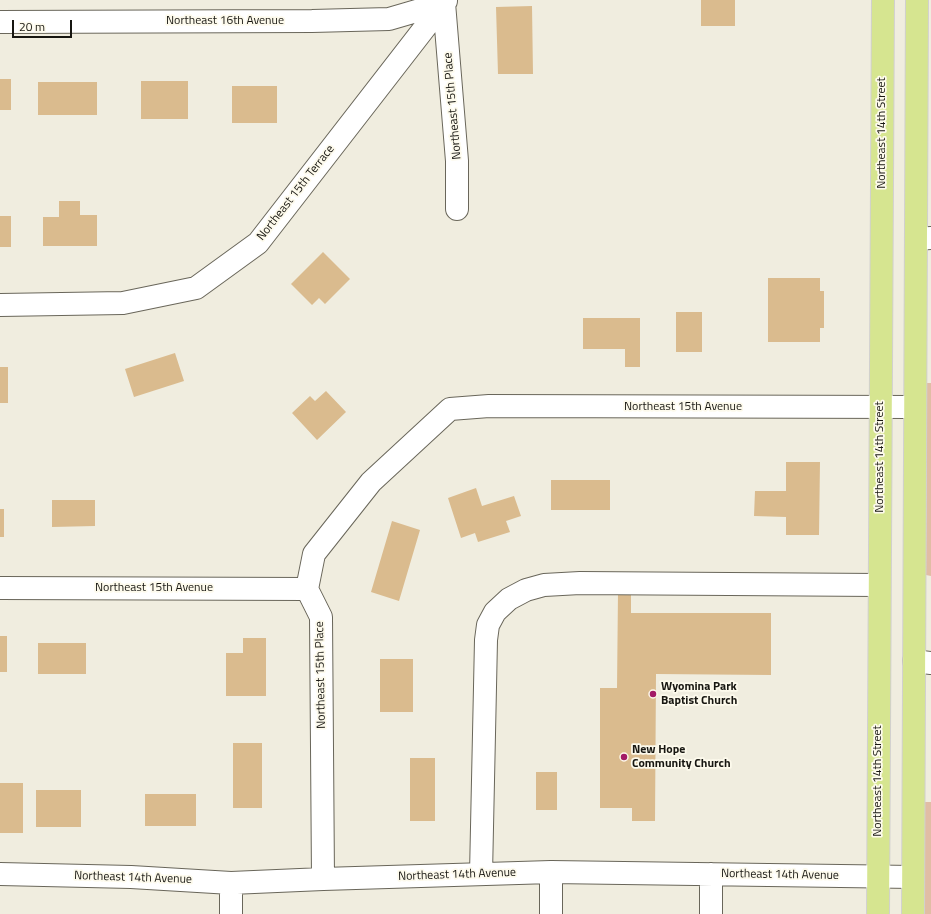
<!DOCTYPE html>
<style>
body{margin:0}
#map{position:relative;width:931px;height:914px;overflow:hidden;background:#f0eddf;font-family:"Titillium Web",sans-serif}
canvas{display:block}
.scale{position:absolute;left:12px;top:20px;width:60px;height:18px;box-sizing:border-box;border:2px solid #171611;border-top:0;padding-left:5px;font-size:12px;line-height:14px;white-space:nowrap;color:#171611;-webkit-text-stroke:3px #fdfaec;paint-order:stroke}
</style>
<div id="map">
<canvas width="931" height="914"></canvas>
<div class="scale">20 m</div>
</div>
<script>
const ctx = document.querySelector('canvas').getContext('2d');
ctx.lineJoin = 'round';
function fillPath(path, color) { ctx.fillStyle = color; ctx.fill(path, 'evenodd'); }
const poly = rows => new Path2D(rows.map(r => 'M' + r).join(''));
function strokePath(path, color, width, dash) { ctx.strokeStyle = color; ctx.lineWidth = width; ctx.lineCap = dash ? 'butt' : 'round'; ctx.setLineDash(dash || []); ctx.stroke(path); }
function write(font, color, halo, rows, align = 'center') {
  ctx.font = font + ' "Titillium Web",sans-serif'; ctx.lineWidth = 3.5; ctx.setLineDash([]); ctx.textBaseline = 'middle'; ctx.strokeStyle = halo; ctx.fillStyle = color; for (const [text, x, y, turn = 0] of rows) {
    ctx.save(); ctx.translate(x, y); ctx.rotate((+turn || 0) * Math.PI / 180); ctx.textAlign = isNaN(turn) ? turn : align; if (halo) ctx.strokeText(text, 0, 0); ctx.fillText(text, 0, 0); ctx.restore();
  }
}
fillPath(poly([
 [927,383,931,383,931,576,926,575],
 [925,802,931,802,931,914,925,914]
]), '#e1bda5');
fillPath(poly([
 [701,0,735,0,735,26,701,26],
 [532,6,533,74,498,74,496,7],
 [0,79,11,79,11,110,0,110],
 [141,81,188,81,188,119,141,119],
 [38,82,97,82,97,115,38,115],
 [232,86,277,86,277,123,232,123],
 [59,201,80,201,80,215,97,215,97,246,43,246,43,217,59,217],
 [0,216,11,216,11,247,0,247],
 [323,252,350,279,325,304,319,298,312,305,291,284],
 [768,278,820,278,820,291,824,291,824,328,820,328,820,342,768,342],
 [676,312,702,312,702,352,676,352],
 [583,318,640,318,640,367,625,367,625,349,583,349],
 [175,353,184,381,134,397,125,369],
 [0,367,8,367,8,403,0,403],
 [326,391,346,412,317,440,292,413,310,396,315,401],
 [786,462,820,462,819,535,786,535,786,517,754,516,755,491,786,491],
 [551,480,610,480,610,510,551,510],
 [476,488,482,506,514,496,521,516,506,521,510,532,478,542,475,533,461,538,448,498],
 [52,500,95,500,95,526,52,527],
 [0,509,4,509,4,537,0,537],
 [392,521,420,530,399,601,371,592],
 [618,592,631,592,631,613,771,613,771,675,656,674,655,821,632,821,632,808,600,808,600,688,617,688],
 [0,636,7,636,7,672,0,672],
 [243,638,266,638,266,696,226,696,226,653,243,653],
 [38,643,86,643,86,674,38,674],
 [380,659,413,659,413,712,380,712],
 [233,743,262,743,262,808,233,808],
 [410,758,435,758,435,821,410,821],
 [536,772,557,772,557,810,536,810],
 [0,783,23,783,23,833,0,833],
 [36,790,81,790,81,827,36,827],
 [145,794,196,794,196,826,145,826]
]), '#dabb8e');
const minor = poly([
 [444,3,457,161,457,209],
 [0,22,312,21,389,19,444,3,446,1],
 [916,239,931,238],
 [0,305,123,303,196,288,258,243,444,3],
 [0,588,307,589],
 [914,661,931,663],
 [0,874,131,877,231,883,323,879,551,872,913,877],
 [481,874,486,640,488,625,495,612,509,599,526,590,544,585,580,583,879,585],
 [711,874,711,914],
 [323,879,321,617,307,589,314,554,371,482,450,409,489,406,915,407],
 [231,914,231,883],
 [551,914,551,872]
]);
const major = poly([
 [878,914,883,0],
 [913,914,917,0]
]);
strokePath(minor, '#69665a', 24);
strokePath(major, '#d1d0cf', 24);
strokePath(minor, '#fff', 22);
strokePath(major, '#d6e590', 22);
for (const [x, y, r, color] of [
 [653,694,4,"#a21a66"],
 [624,757,4,"#a21a66"]
]) { const dot = new Path2D(); dot.arc(x, y, r, 0, 2 * Math.PI); ctx.fillStyle = color; ctx.fill(dot); strokePath(dot, '#fdfaec', 1.5); }
write('12px', '#171611', '#fdfaec', [
 ["Northeast 16th Avenue",225,21],
 ["Northeast 15th Place",453,106,-95],
 ["Northeast 14th Street",882,133,-90],
 ["Northeast 15th Terrace",296,193,-52],
 ["Northeast 15th Avenue",683,407],
 ["Northeast 14th Street",880,457,-90],
 ["Northeast 15th Avenue",154,588],
 ["Northeast 15th Place",321,675,-91],
 ["Northeast 14th Street",878,781,-90],
 ["Northeast 14th Avenue",457,875,-2],
 ["Northeast 14th Avenue",780,875,1],
 ["Northeast 14th Avenue",133,878,2]
]);
write('bold 12px', '#171611', '#fdfaec', [
 ["Wyomina Park",661,687],
 ["Baptist Church",661,701],
 ["New Hope",632,750],
 ["Community Church",632,764]
], 'left');
</script>
